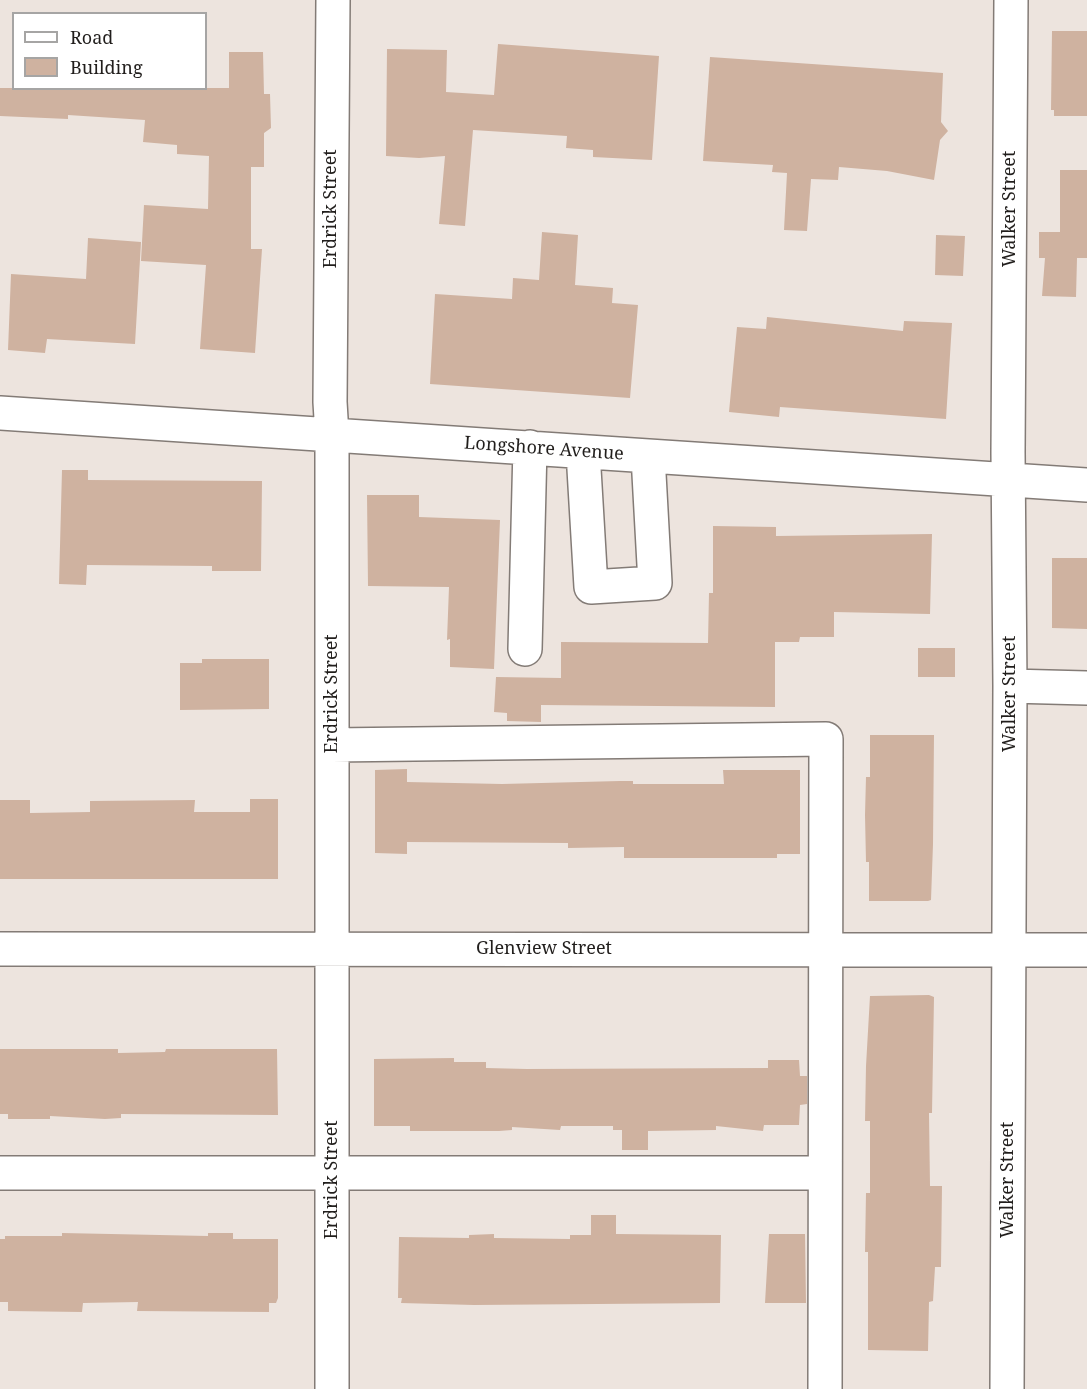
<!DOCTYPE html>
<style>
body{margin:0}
#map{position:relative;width:1087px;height:1389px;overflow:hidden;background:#ede4de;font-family:"Noto Serif",serif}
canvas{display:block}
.legend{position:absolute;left:12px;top:12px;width:195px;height:78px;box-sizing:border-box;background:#fff;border:2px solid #a6a5a4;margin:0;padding:8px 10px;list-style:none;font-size:18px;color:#211e1c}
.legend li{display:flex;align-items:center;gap:12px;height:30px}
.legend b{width:30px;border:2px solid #a6a5a4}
</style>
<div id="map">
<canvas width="1087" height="1389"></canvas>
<ul class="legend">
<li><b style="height:8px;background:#fff"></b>Road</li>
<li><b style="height:16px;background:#cfb2a0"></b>Building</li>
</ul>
</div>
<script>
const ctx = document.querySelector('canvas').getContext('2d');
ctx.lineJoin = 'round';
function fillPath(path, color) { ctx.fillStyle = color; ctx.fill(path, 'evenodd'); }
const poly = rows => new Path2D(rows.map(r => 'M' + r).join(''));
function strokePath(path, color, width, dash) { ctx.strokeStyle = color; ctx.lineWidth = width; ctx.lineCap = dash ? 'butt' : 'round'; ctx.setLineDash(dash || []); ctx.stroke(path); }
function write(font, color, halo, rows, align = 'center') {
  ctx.font = font + ' "Noto Serif",serif'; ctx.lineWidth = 4.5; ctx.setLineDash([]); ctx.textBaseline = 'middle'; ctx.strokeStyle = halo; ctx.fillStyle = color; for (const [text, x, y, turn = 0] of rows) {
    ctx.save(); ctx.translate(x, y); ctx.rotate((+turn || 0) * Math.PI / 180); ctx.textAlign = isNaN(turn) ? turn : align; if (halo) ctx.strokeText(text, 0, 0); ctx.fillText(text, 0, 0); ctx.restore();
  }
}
fillPath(poly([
 [1052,31,1087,31,1087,116,1054,116,1054,110,1051,110],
 [498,44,659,56,652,160,593,157,593,150,566,148,567,136,473,130,465,226,439,224,445,156,419,158,386,156,387,49,447,50,446,92,494,95],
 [229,52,263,52,264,94,270,94,271,128,264,133,264,167,251,167,251,249,262,249,255,353,200,349,206,265,141,261,144,205,208,209,209,156,177,154,177,145,143,142,145,120,68,115,68,119,0,116,0,88,229,88],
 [710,57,943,73,941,122,948,131,940,140,934,180,887,171,839,167,838,180,811,179,807,231,784,230,787,173,772,172,773,165,703,161],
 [1060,170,1087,170,1087,258,1077,258,1076,297,1042,296,1045,258,1039,258,1039,232,1060,232],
 [542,232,578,235,575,285,613,288,612,303,638,305,630,398,430,384,435,294,512,299,513,278,539,280],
 [936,235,965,236,963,276,935,275],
 [88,238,141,242,135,344,47,339,45,353,8,350,11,274,86,279],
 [767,317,903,331,904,321,952,323,946,419,780,407,779,417,729,412,737,327,766,329],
 [62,470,88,470,88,480,262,481,261,571,212,571,212,566,87,565,86,585,59,584],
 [367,495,419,495,419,517,500,520,494,669,450,667,450,639,447,640,449,587,368,586],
 [713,526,776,527,776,536,932,534,930,614,834,612,834,637,800,637,799,642,775,642,775,707,541,705,541,722,507,721,507,713,494,712,496,677,561,678,561,642,708,643,709,593,713,593],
 [1052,558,1087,558,1087,629,1052,628],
 [918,648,955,648,955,677,918,677],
 [202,659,269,659,269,709,180,710,180,663,202,663],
 [870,735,934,735,933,844,931,900,928,901,869,901,869,862,866,862,865,815,866,777,870,777],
 [407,769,407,782,502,784,620,781,633,781,633,784,724,784,723,770,800,770,800,854,777,854,777,858,624,858,624,847,568,848,568,843,407,842,407,854,375,853,375,770],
 [250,799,278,799,278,879,0,879,0,800,30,800,30,813,90,812,90,801,195,800,194,812,250,812],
 [929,995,934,997,932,1113,929,1113,930,1186,942,1186,941,1267,935,1267,933,1301,929,1302,928,1351,868,1350,868,1252,865,1252,866,1193,870,1193,870,1121,865,1121,866,1066,870,996],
 [0,1049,118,1049,118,1053,165,1052,166,1049,277,1049,278,1115,121,1114,121,1118,105,1119,50,1116,50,1119,8,1119,8,1114,0,1114],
 [454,1058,454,1062,486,1062,486,1068,527,1069,768,1068,768,1060,799,1060,800,1076,807,1076,807,1104,800,1105,799,1125,764,1125,763,1131,716,1126,716,1130,648,1131,648,1150,622,1150,622,1130,613,1130,613,1126,561,1126,560,1130,512,1127,512,1130,499,1131,410,1131,410,1126,374,1126,374,1059],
 [591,1215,616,1215,616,1234,721,1235,720,1303,474,1305,401,1303,402,1298,398,1298,399,1237,469,1238,469,1235,494,1234,494,1238,570,1239,570,1235,591,1235],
 [62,1233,208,1236,208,1233,233,1233,233,1239,278,1239,278,1298,276,1303,269,1303,269,1312,137,1311,138,1302,83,1303,82,1312,8,1311,8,1302,0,1302,0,1239,5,1239,5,1236,62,1236],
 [769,1234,805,1234,806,1303,765,1303]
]), '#cfb2a0');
const minor = poly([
 [0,413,1087,485],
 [583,452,591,587,655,583,648,456],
 [525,649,530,447],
 [1010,686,1087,688],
 [332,745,826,739,825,1389],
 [0,949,1087,950],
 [0,1173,824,1173],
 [332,1389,332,435,330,402,333,0],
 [1007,1389,1010,686,1008,452,1011,0]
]);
strokePath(minor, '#837b76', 36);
strokePath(minor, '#fff', 33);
write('18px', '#211e1c', '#fff', [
 ["Erdrick Street",331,209,-90],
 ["Walker Street",1010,209,-90],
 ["Longshore Avenue",544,449,4],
 ["Erdrick Street",332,694,-90],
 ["Walker Street",1010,694,-90],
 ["Glenview Street",544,949],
 ["Erdrick Street",332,1180,-90],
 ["Walker Street",1008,1180,-90]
]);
</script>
